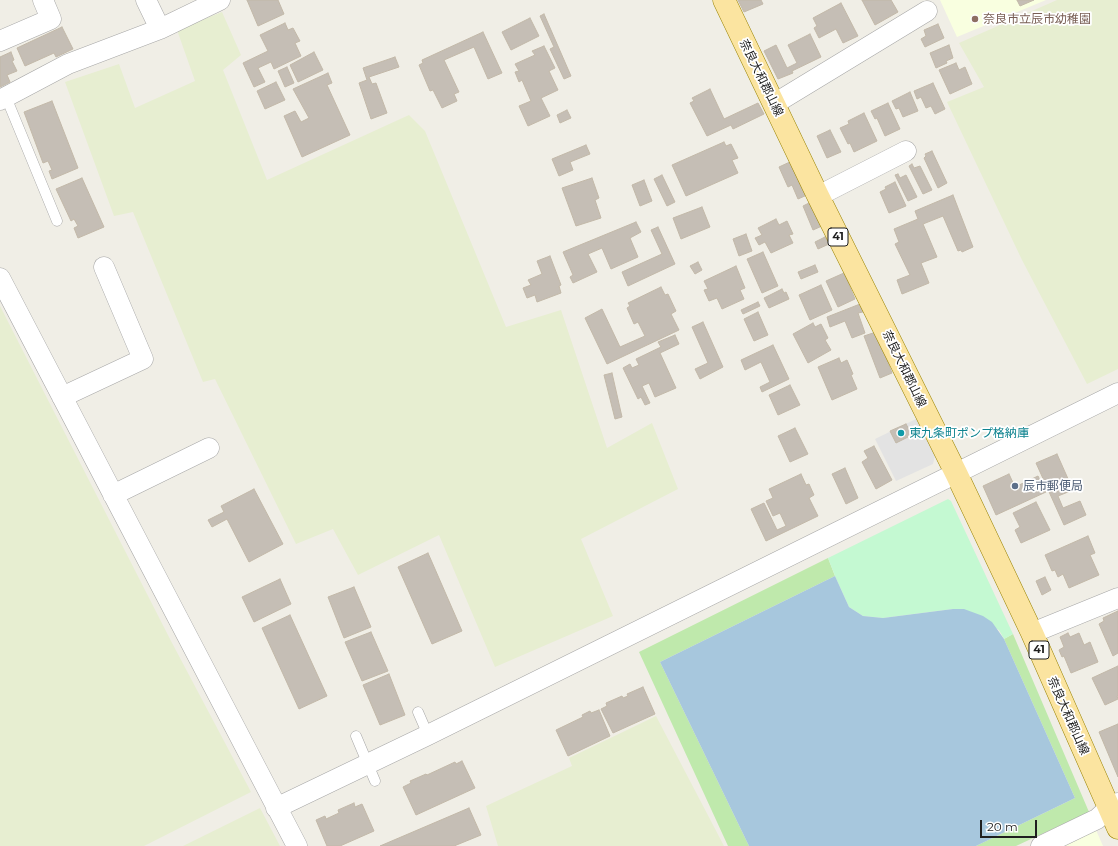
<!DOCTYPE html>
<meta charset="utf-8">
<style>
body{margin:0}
#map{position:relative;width:1118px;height:846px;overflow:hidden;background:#f0eee6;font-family:Montserrat,sans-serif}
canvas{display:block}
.scale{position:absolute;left:980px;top:820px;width:57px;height:18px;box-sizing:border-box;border:2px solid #1f1f1f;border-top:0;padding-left:5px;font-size:12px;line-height:14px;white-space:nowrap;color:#1f1f1f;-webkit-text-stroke:3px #fff;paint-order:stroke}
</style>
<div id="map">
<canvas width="1118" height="846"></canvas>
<div class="scale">20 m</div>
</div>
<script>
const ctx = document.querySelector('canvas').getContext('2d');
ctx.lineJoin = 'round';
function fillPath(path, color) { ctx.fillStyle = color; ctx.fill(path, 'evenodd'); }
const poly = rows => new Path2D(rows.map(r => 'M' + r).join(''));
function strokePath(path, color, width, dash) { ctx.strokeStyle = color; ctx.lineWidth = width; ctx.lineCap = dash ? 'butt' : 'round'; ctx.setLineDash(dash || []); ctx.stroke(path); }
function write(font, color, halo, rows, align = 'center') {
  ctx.font = font + ' Montserrat,"Noto Sans JP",sans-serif'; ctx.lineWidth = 3.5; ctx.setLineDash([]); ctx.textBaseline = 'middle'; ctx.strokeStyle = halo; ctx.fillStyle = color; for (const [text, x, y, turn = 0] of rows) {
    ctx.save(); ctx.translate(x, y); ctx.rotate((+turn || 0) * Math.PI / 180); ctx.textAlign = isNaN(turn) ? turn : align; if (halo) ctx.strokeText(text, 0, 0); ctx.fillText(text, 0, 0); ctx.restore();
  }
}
fillPath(poly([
 [940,0,1046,0,957,37],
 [1096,830,1103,846,1062,846]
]), '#f9ffe0');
fillPath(poly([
 [1057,0,1118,0,1118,369,1087,384,1022,260,947,102,984,87,959,43],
 [222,12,241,55,223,70,267,180,409,115,425,131,506,327,561,310,607,448,652,423,678,489,581,539,613,616,495,667,439,535,358,575,333,529,296,544,215,379,203,382,133,212,114,216,65,82,119,64,135,108,195,81,177,30],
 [0,306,171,641,251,792,144,846,0,846],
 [656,716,724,846,498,846,486,806,572,766,569,758],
 [260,808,280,846,183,846]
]), '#e7eed1');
fillPath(poly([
 [828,558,835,576,660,662,749,846,728,846,639,652],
 [1013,634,1089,812,1016,846,976,846,1075,798,1004,639]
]), '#bfe9ac');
fillPath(poly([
 [948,499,951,501,1013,634,1004,639,999,630,953,609,883,618,863,616,849,607,835,576,828,558]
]), '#c4f9d2');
fillPath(poly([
 [918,418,935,456,933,464,896,481,875,439]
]), '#e3e3e3');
fillPath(poly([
 [835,576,849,607,863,616,883,618,953,609,964,609,983,616,992,622,1004,639,1075,798,976,846,749,846,660,662]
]), '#a7c7dd');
const building = poly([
 [247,0,278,0,284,14,258,26,247,0],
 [738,0,761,0,763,4,744,12,738,0],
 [862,0,891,0,898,12,875,25,862,0],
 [1017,0,1034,0,1020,6,1017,0],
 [841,3,858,36,843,43,836,29,819,38,814,28,817,26,813,18,841,3],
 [544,14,571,76,564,79,550,49,554,47,540,16,544,14],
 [530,18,539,36,511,50,502,32,530,18],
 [285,23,288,30,293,28,300,41,295,43,301,56,274,69,271,62,258,68,265,82,254,87,243,63,268,51,260,35,285,23],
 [938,24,944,38,925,47,921,39,926,36,924,30,938,24],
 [62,27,73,49,56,57,54,53,25,66,17,48,62,27],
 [483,32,502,73,488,79,474,47,444,60,459,92,454,94,457,101,442,108,433,90,430,91,419,65,423,63,422,60,483,32],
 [810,34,821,57,792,71,793,73,778,79,764,51,776,45,787,68,797,63,788,45,810,34],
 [949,45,953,58,946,61,947,63,936,68,930,53,949,45],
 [544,46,555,68,549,71,558,90,541,98,550,116,528,126,519,106,531,101,522,80,519,82,515,72,519,71,515,64,535,55,532,51,544,46],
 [11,52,14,60,12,61,17,71,7,75,10,82,0,87,0,57,11,52],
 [314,52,323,70,298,82,290,65,314,52],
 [395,57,399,67,369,77,372,84,376,83,387,113,371,119,359,83,367,80,363,68,395,57],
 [956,63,959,70,965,67,972,84,950,94,939,70,956,63],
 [287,67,294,83,285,87,278,71,287,67],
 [328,73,332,83,327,85,350,135,302,157,284,116,295,111,301,122,309,118,293,89,328,73],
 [276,82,285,100,265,109,257,91,276,82],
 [933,83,945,109,935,114,931,106,926,108,921,97,917,99,914,91,933,83],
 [710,89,724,119,758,103,764,114,733,129,731,125,707,136,690,103,694,101,692,98,710,89],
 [910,92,918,111,903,117,899,108,896,109,892,101,910,92],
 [52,101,78,168,52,179,49,171,52,170,48,161,43,163,24,112,52,101],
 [888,103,900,129,885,136,877,118,875,119,871,111,888,103],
 [567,110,571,118,560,123,557,115,567,110],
 [864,113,877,141,854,152,850,143,848,144,840,128,849,124,848,121,864,113],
 [830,130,841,152,827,158,817,136,830,130],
 [724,142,726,146,731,144,738,158,732,160,738,173,686,196,672,165,724,142],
 [586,145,590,154,570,162,573,170,559,176,552,159,586,145],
 [932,151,947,183,938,188,924,158,926,156,925,154,932,151],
 [792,161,807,195,798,199,792,185,788,187,779,167,792,161],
 [912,164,914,168,920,166,932,190,923,194,909,166,912,164],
 [898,174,900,178,906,175,917,197,908,201,895,175,898,174],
 [662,175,675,202,667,206,654,179,662,175],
 [82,178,104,227,78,238,74,228,78,226,74,219,71,221,56,189,82,178],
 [592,178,599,198,595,200,601,218,576,226,562,188,592,178],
 [644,180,652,201,640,206,632,185,644,180],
 [895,182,906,206,889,213,880,192,886,189,885,187,895,182],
 [953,195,973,247,962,252,961,250,958,251,943,216,923,224,937,257,921,263,929,283,902,294,897,280,910,275,895,244,899,242,894,229,918,219,915,211,953,195],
 [811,202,822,226,813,230,803,206,811,202],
 [702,207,710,227,681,239,673,218,702,207],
 [776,219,779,225,787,221,793,234,789,235,793,243,771,253,765,242,759,245,755,238,762,235,758,228,776,219],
 [636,222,641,232,630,238,638,257,611,269,602,248,588,254,597,272,573,283,570,277,573,275,563,252,636,222],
 [658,227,675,264,628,286,622,272,662,254,651,230,658,227],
 [746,234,752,251,739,256,733,239,746,234],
 [825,237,829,244,818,249,815,242,825,237],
 [763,252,778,286,762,293,747,259,763,252],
 [550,256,561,285,559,286,561,293,537,302,535,295,527,298,523,288,531,285,528,280,542,274,537,261,550,256],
 [698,262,702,270,695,274,690,266,698,262],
 [815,265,818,272,801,279,798,272,815,265],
 [736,266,745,288,740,290,744,299,722,309,717,298,709,301,704,290,708,289,704,281,736,266],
 [844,273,855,299,838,307,826,281,844,273],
 [821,285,832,310,810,320,799,295,821,285],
 [661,287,665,295,668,294,676,311,671,314,679,330,607,364,585,318,602,309,620,347,645,336,638,322,634,324,627,308,630,306,628,303,661,287],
 [782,289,784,293,786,292,789,299,769,308,764,298,782,289],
 [758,302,760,306,743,314,741,310,758,302],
 [860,304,863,312,858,313,865,333,852,338,845,321,830,327,827,317,860,304],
 [758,312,768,335,754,341,744,319,758,312],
 [703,322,723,367,700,379,695,369,708,363,692,327,703,322],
 [813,323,815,327,821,324,828,338,825,340,831,350,808,363,793,334,813,323],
 [876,332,892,373,880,378,864,336,876,332],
 [675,335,679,344,660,353,676,388,655,397,649,383,642,386,650,403,645,405,641,397,638,399,623,368,630,364,632,368,639,365,636,359,661,347,658,342,675,335],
 [773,345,789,379,762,392,760,387,770,382,761,362,745,370,741,360,773,345],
 [839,358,841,363,847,360,853,374,851,375,857,389,832,400,818,367,839,358],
 [612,373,622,417,615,419,604,375,612,373],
 [790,385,800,405,778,415,769,395,790,385],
 [906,424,912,435,896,443,890,431,906,424],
 [795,428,808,454,790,462,778,436,795,428],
 [874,446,892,480,876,489,862,462,868,458,864,451,874,446],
 [1057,454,1073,490,1058,496,1063,508,1080,501,1086,515,1064,525,1036,463,1057,454],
 [845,468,858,498,846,504,832,474,845,468],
 [801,474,806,485,809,484,814,495,809,498,818,516,766,541,751,509,764,503,777,530,786,526,780,513,773,516,766,501,773,498,769,489,801,474],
 [1009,474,1015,487,1038,476,1046,492,996,515,983,486,1009,474],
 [254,489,283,544,249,562,227,519,212,527,208,520,224,512,221,506,254,489],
 [1036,502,1050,530,1021,543,1015,530,1020,527,1013,513,1036,502],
 [1088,536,1095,553,1090,555,1099,575,1069,588,1063,574,1058,577,1055,570,1052,571,1045,555,1088,536],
 [428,553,462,631,432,644,398,567,428,553],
 [1045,577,1051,590,1042,595,1036,581,1045,577],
 [280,579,291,604,254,622,242,597,280,579],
 [354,587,371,627,344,638,328,597,354,587],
 [1118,611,1118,653,1113,656,1099,624,1104,621,1103,618,1118,611],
 [290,615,327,696,299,709,262,628,290,615],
 [371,632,388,671,362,681,345,642,371,632],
 [1068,633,1070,637,1079,633,1084,645,1090,642,1098,662,1071,673,1064,656,1062,657,1059,650,1064,647,1060,637,1068,633],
 [1118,666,1118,696,1117,696,1118,699,1105,705,1092,678,1118,666],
 [389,674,405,715,380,725,363,685,389,674],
 [643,687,655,714,613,733,601,709,607,706,606,703,622,696,623,698,628,696,627,694,643,687],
 [599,710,610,736,568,756,556,730,583,717,582,715,590,711,591,713,599,710],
 [1118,724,1118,777,1099,732,1118,724],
 [462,761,475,788,416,815,403,787,411,783,410,781,426,774,427,775,455,762,456,764,462,761],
 [354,803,355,807,362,804,374,831,340,846,327,846,316,820,325,816,326,819,339,813,338,810,354,803],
 [469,808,481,835,454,846,380,846,469,808]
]);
fillPath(building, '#c5beb5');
strokePath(building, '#c2b8a8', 1);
const lane = poly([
 [6,97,57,221],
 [418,712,428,735],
 [356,736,375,781]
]);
const street = poly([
 [146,0,160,29],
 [0,41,51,19,43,0],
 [0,100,68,64,160,29,220,0],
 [774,104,927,11],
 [818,196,906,151],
 [0,278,297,846],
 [62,397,143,359,104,267],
 [113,495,209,448],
 [1032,633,1118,598],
 [276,808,428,735,1118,393],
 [1041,846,1097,819,1109,808,1118,803]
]);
const primary = poly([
 [724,0,818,196,956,473,1032,633,1118,828]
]);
strokePath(lane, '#a6a6a6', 11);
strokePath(street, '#a6a6a6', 21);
strokePath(primary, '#998301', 23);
strokePath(lane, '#fff', 10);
strokePath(street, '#fff', 20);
strokePath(primary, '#fbe4a0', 22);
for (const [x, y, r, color] of [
 [975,19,4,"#8d6e63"],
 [901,433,4,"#0f9aa8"],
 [1015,486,4,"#5c6f8a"]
]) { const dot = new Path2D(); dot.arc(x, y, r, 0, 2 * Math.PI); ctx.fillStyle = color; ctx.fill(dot); strokePath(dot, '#fff', 1.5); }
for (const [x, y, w] of [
 [838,237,20],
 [1039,650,20]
]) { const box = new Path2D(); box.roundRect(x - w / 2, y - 9, w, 18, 3); ctx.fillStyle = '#fff'; ctx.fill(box); strokePath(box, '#1f1f1f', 1); }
write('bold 11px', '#1f1f1f', null, [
 ["41",838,237],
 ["41",1039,650]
]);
write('12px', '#785e54', '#fff', [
 ["奈良市立辰市幼稚園",983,19]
], 'left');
write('12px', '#1f1f1f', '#fff', [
 ["奈良大和郡山線",761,78,64],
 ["奈良大和郡山線",904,369,64],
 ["奈良大和郡山線",1068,716,66]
]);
write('12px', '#0d838f', '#fff', [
 ["東九条町ポンプ格納庫",909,433]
], 'left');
write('12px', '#4e5e75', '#fff', [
 ["辰市郵便局",1023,486]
], 'left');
</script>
